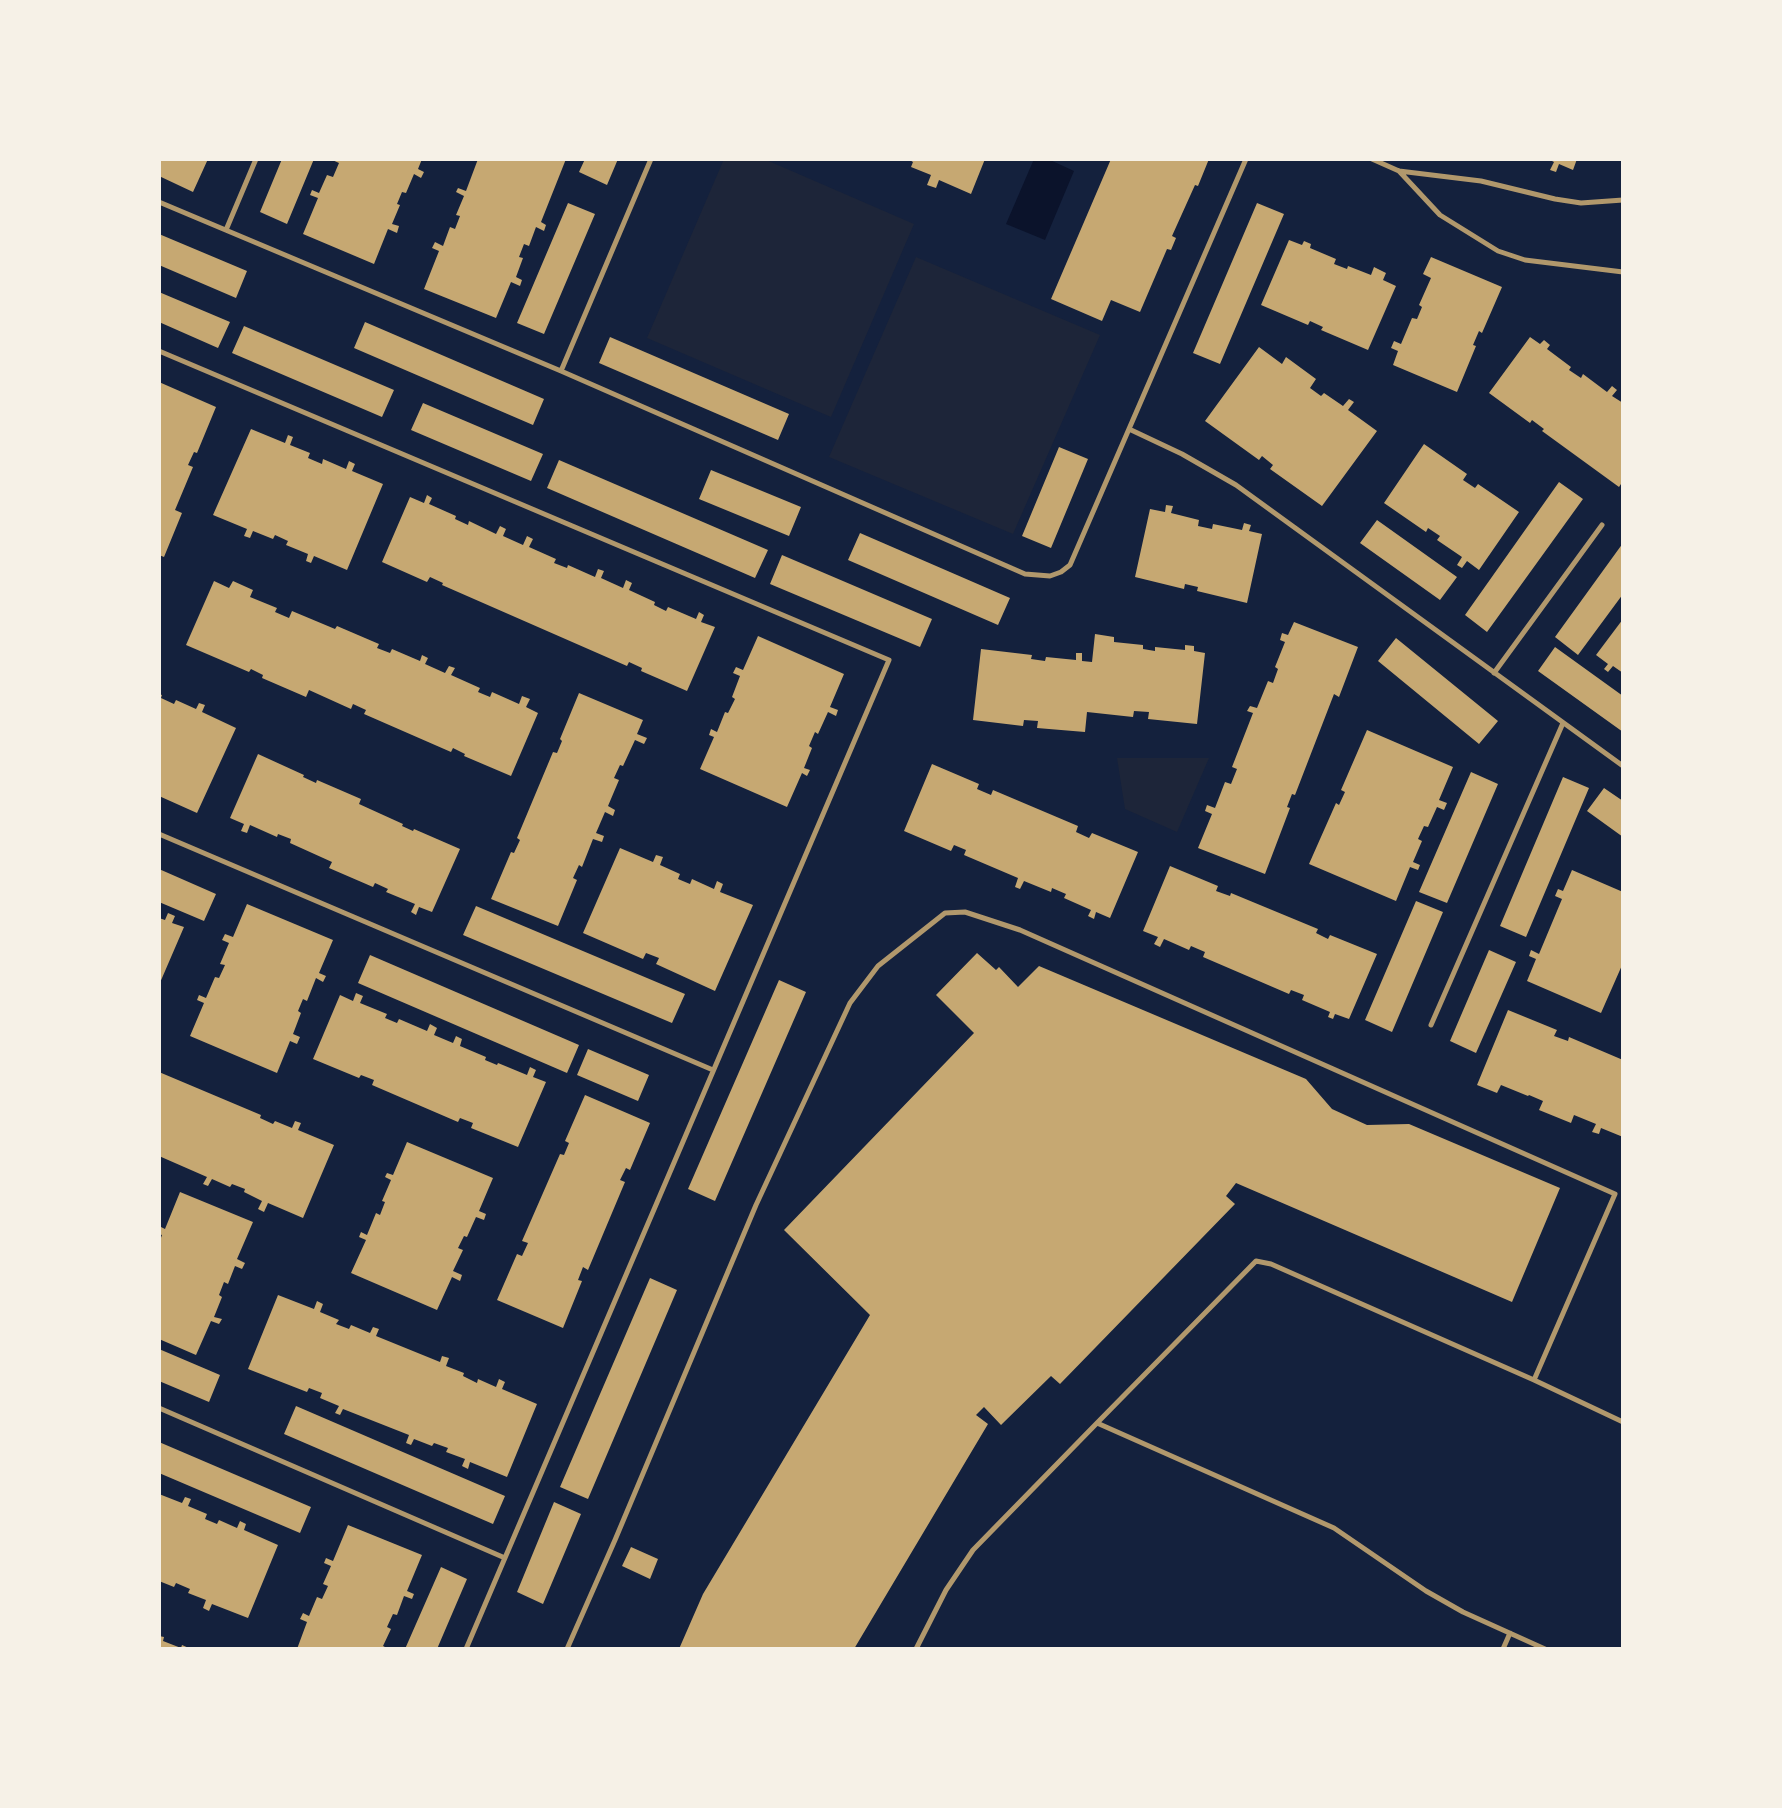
<!DOCTYPE html>
<style>
body{margin:0}
#map{position:relative;width:1782px;height:1808px;overflow:hidden;background:#14213d;font-family:Karla,sans-serif}
canvas{display:block}
.frame{position:absolute;inset:0;border:161px solid #f6f1e7;pointer-events:none}
</style>
<div id="map">
<canvas width="1782" height="1808"></canvas>
<div class="frame"></div>
</div>
<script>
const ctx = document.querySelector('canvas').getContext('2d');
ctx.lineJoin = 'round';
function fillPath(path, color) { ctx.fillStyle = color; ctx.fill(path, 'evenodd'); }
const poly = rows => new Path2D(rows.map(r => 'M' + r).join(''));
function strokePath(path, color, width, dash) { ctx.strokeStyle = color; ctx.lineWidth = width; ctx.lineCap = dash ? 'butt' : 'round'; ctx.setLineDash(dash || []); ctx.stroke(path); }
fillPath(poly([
 [724,159,764,159,914,224,831,417,647,338],
 [916,257,1100,335,1013,534,829,457],
 [1117,758,1209,758,1177,832,1125,809]
]), '#1d2539');
fillPath(poly([
 [1034,159,1048,159,1074,171,1045,240,1006,224]
]), '#0b132b');
fillPath(poly([
 [159,159,208,159,193,192,159,176],
 [282,159,314,159,287,224,260,212],
 [330,159,422,159,418,169,424,172,421,178,414,174,406,193,402,192,397,204,400,205,392,224,399,226,397,233,388,229,374,264,303,234,318,198,310,195,312,190,319,193,327,175,333,177,339,163],
 [478,159,566,159,541,222,546,225,544,231,536,227,529,246,524,244,519,257,523,258,516,277,522,280,520,286,511,282,496,318,424,289,439,251,432,248,435,242,443,246,450,227,455,229,460,216,456,215,464,196,456,192,458,188,466,191],
 [585,159,618,159,607,185,579,172],
 [908,159,985,159,971,194,939,180,936,188,927,185,931,175,911,167,913,162],
 [1111,159,1209,159,1198,186,1195,185,1172,236,1176,238,1171,250,1167,249,1140,312,1111,300,1102,321,1051,299],
 [1548,159,1577,159,1573,170,1559,164,1556,172,1550,170,1554,162],
 [568,203,595,214,544,334,517,323],
 [1257,203,1284,214,1220,364,1193,353],
 [159,234,247,271,236,298,159,265],
 [1289,240,1302,245,1304,241,1311,244,1310,248,1336,259,1334,264,1347,269,1348,266,1371,275,1374,267,1386,273,1383,280,1396,286,1368,350,1321,330,1323,327,1310,321,1308,325,1261,305],
 [1431,257,1502,287,1482,333,1479,331,1473,345,1476,346,1457,392,1393,365,1398,351,1391,348,1394,341,1401,344,1412,318,1417,319,1422,307,1419,305,1431,278,1423,274],
 [159,292,230,322,218,348,159,322],
 [365,322,544,399,533,425,354,348],
 [244,326,394,390,382,417,232,353],
 [610,337,789,414,778,440,599,363],
 [1530,337,1540,344,1544,340,1550,345,1547,349,1571,367,1569,370,1581,378,1583,374,1607,392,1612,386,1617,390,1612,396,1623,403,1623,485,1621,484,1619,487,1542,431,1544,429,1532,420,1530,423,1489,393],
 [1259,347,1282,364,1286,357,1316,379,1310,388,1321,396,1324,393,1343,406,1349,399,1354,402,1348,410,1377,431,1322,506,1270,469,1273,465,1262,456,1259,460,1205,421],
 [159,382,216,407,197,453,194,452,188,465,193,467,175,510,182,513,164,557,159,555],
 [423,403,543,454,531,481,411,430],
 [251,429,285,443,288,435,293,437,290,445,310,453,308,458,322,464,323,459,346,469,349,461,355,464,352,471,383,484,347,570,314,556,311,563,306,561,308,554,286,545,288,541,275,535,273,539,253,531,250,538,244,536,247,529,213,515],
 [1424,444,1467,474,1463,480,1475,488,1478,484,1519,512,1479,570,1467,561,1462,568,1457,565,1462,557,1437,540,1440,536,1428,528,1426,532,1384,503],
 [1059,447,1088,459,1051,548,1022,536],
 [559,460,768,550,755,578,547,488],
 [711,470,801,507,789,536,699,499],
 [1559,482,1583,499,1487,632,1465,615],
 [427,495,432,498,429,504,456,516,455,519,468,525,469,521,496,534,500,526,506,529,503,536,523,545,527,536,533,539,529,547,556,559,554,563,567,568,568,565,595,577,598,569,604,571,601,578,623,588,626,580,632,583,629,590,655,602,654,605,666,611,668,607,696,619,699,612,704,615,701,622,715,627,687,691,641,671,642,668,629,662,627,666,442,585,443,583,430,577,427,582,382,562,410,497,424,503],
 [1166,505,1173,506,1171,513,1199,520,1198,526,1212,529,1213,524,1242,530,1244,523,1251,525,1249,531,1262,534,1247,603,1197,591,1198,587,1185,584,1184,589,1135,577,1150,509,1165,512],
 [1377,520,1457,577,1440,600,1360,543],
 [860,533,1010,598,998,625,848,560],
 [1623,543,1623,594,1578,655,1555,637],
 [782,555,932,619,920,647,770,584],
 [214,581,229,588,233,581,253,590,250,597,277,608,275,612,289,618,292,611,335,629,337,626,379,644,377,648,390,653,392,649,420,661,422,655,428,658,425,664,445,673,449,666,455,668,451,675,480,688,478,692,490,697,492,692,519,704,522,696,530,699,526,707,538,713,511,776,464,756,465,754,453,748,451,752,364,714,366,710,353,704,351,709,309,690,306,697,262,678,263,675,251,669,249,672,186,645],
 [1623,619,1623,673,1613,666,1608,672,1604,669,1608,664,1596,655],
 [1294,622,1358,647,1339,697,1334,694,1295,795,1292,794,1287,807,1290,808,1265,874,1198,848,1212,814,1205,811,1207,805,1215,808,1225,782,1231,784,1237,769,1232,767,1253,713,1247,711,1250,706,1257,708,1268,681,1273,683,1278,669,1275,667,1285,642,1280,640,1282,633,1288,635],
 [1095,634,1114,637,1114,642,1143,645,1143,649,1155,651,1155,647,1185,650,1185,645,1194,646,1194,651,1205,653,1197,724,1148,719,1149,712,1134,711,1133,717,1087,712,1085,732,1037,728,1038,721,1024,720,1023,726,973,720,981,649,1032,655,1031,659,1045,661,1046,657,1076,660,1076,653,1082,653,1082,661,1092,662],
 [758,636,844,674,830,707,838,710,836,716,828,712,818,734,815,732,809,746,812,748,804,768,810,770,807,776,802,773,787,807,700,769,714,737,709,735,711,729,717,732,725,712,728,713,735,699,732,697,740,676,733,673,736,667,743,670],
 [1396,638,1498,721,1479,744,1378,661],
 [1555,647,1623,696,1623,732,1538,671],
 [579,693,643,720,637,734,647,738,644,744,635,740,623,766,620,765,614,778,619,780,608,806,615,810,613,816,605,812,596,833,604,836,602,842,593,839,582,867,579,865,573,878,577,880,558,926,491,899,511,852,514,853,520,840,517,838,553,752,557,753,562,741,560,739],
 [159,694,162,695,161,698,174,704,176,700,196,709,199,703,205,705,202,712,236,728,197,813,159,796],
 [1367,730,1453,767,1439,800,1447,803,1444,810,1437,807,1428,827,1424,826,1418,839,1422,841,1413,862,1420,865,1418,870,1410,867,1396,901,1309,864,1336,803,1339,805,1345,792,1341,790],
 [258,754,304,775,303,777,316,783,317,780,361,799,359,804,403,824,402,826,413,831,414,829,460,849,432,912,419,907,416,915,411,912,415,904,386,892,388,889,375,883,373,887,329,868,332,862,290,843,291,839,278,834,277,837,250,825,247,833,241,831,244,824,230,818],
 [932,764,979,784,977,789,991,795,993,790,1078,826,1076,832,1089,838,1092,833,1138,852,1110,918,1096,912,1094,919,1088,916,1091,910,1064,898,1066,894,1052,888,1051,892,1024,881,1020,889,1015,887,1018,878,964,855,966,850,954,845,951,851,904,831],
 [1471,772,1498,784,1447,903,1419,892],
 [1563,777,1589,788,1526,937,1500,926],
 [1604,788,1623,801,1623,837,1587,811],
 [620,848,653,862,656,855,663,857,660,865,680,874,678,879,690,884,692,879,714,889,717,881,723,884,720,892,753,905,715,991,656,964,659,958,646,953,643,959,583,933],
 [1170,866,1218,886,1216,891,1230,896,1231,893,1318,929,1316,933,1328,939,1330,935,1377,954,1349,1019,1335,1014,1333,1019,1328,1017,1330,1012,1302,1000,1304,995,1291,990,1289,994,1203,957,1205,952,1191,946,1189,950,1164,939,1160,947,1154,944,1158,937,1143,931],
 [159,869,216,894,204,921,159,902],
 [1572,870,1623,892,1623,963,1601,1013,1527,981,1536,959,1529,956,1531,950,1539,954,1562,899,1555,896,1558,889,1563,891],
 [1416,901,1443,912,1392,1032,1365,1020],
 [247,904,333,940,319,973,326,976,323,982,316,978,307,1001,303,999,298,1011,301,1013,293,1034,300,1037,297,1044,290,1041,277,1073,190,1036,204,1003,197,1000,199,995,206,998,215,977,219,978,225,965,220,964,229,943,222,940,225,934,233,937],
 [476,906,685,994,672,1023,463,935],
 [168,913,175,916,172,923,184,927,159,985,159,918,165,920],
 [1489,950,1516,962,1476,1053,1450,1041],
 [977,953,996,970,999,967,1018,987,1039,966,1306,1079,1332,1109,1367,1125,1409,1124,1560,1188,1512,1302,1236,1183,1226,1196,1235,1204,1060,1384,1051,1376,1001,1425,984,1407,976,1415,988,1424,854,1649,679,1649,703,1594,870,1315,784,1230,974,1033,936,995],
 [370,955,579,1045,567,1073,358,983],
 [779,980,806,992,715,1201,688,1189],
 [356,993,363,996,360,1003,387,1014,385,1018,397,1023,399,1019,427,1031,430,1024,437,1028,434,1035,453,1043,456,1036,462,1039,460,1046,486,1057,485,1060,497,1065,498,1063,527,1075,530,1067,536,1070,533,1077,546,1082,518,1147,471,1128,473,1123,460,1118,458,1122,372,1085,374,1080,361,1075,359,1078,313,1059,340,995,353,1001],
 [1508,1010,1557,1030,1554,1036,1568,1041,1569,1037,1623,1060,1623,1137,1601,1128,1599,1134,1592,1132,1596,1124,1574,1115,1571,1123,1539,1110,1543,1101,1529,1095,1528,1096,1501,1085,1497,1093,1477,1085],
 [588,1049,649,1075,638,1101,577,1075],
 [159,1072,261,1115,260,1118,273,1124,275,1121,292,1128,295,1121,301,1123,298,1130,334,1145,303,1218,268,1203,264,1212,258,1209,262,1201,244,1192,245,1189,232,1184,230,1187,212,1179,208,1186,203,1184,207,1177,159,1156],
 [585,1095,650,1123,630,1170,626,1168,620,1180,625,1182,588,1270,583,1267,578,1280,582,1281,563,1328,497,1300,517,1254,522,1256,528,1243,522,1241,560,1154,564,1155,569,1143,565,1141],
 [407,1142,493,1178,479,1211,486,1214,484,1220,476,1217,467,1237,464,1236,458,1248,463,1250,453,1271,462,1275,460,1281,452,1277,437,1310,351,1273,366,1240,359,1237,361,1232,367,1235,376,1213,380,1215,385,1202,382,1201,391,1180,385,1177,387,1173,393,1175],
 [180,1192,253,1222,237,1259,245,1263,242,1269,235,1266,228,1284,224,1282,219,1295,222,1297,214,1317,222,1319,219,1324,211,1321,196,1355,159,1339,159,1243,162,1235,159,1234,159,1226,165,1229],
 [650,1278,677,1290,588,1499,560,1487],
 [278,1295,314,1309,317,1301,323,1304,320,1312,339,1320,336,1324,349,1329,351,1325,370,1333,373,1327,379,1329,376,1336,440,1362,442,1356,449,1358,446,1366,464,1373,463,1376,477,1383,478,1379,496,1387,499,1379,505,1382,502,1389,537,1404,507,1477,470,1462,468,1469,462,1466,465,1459,446,1452,448,1448,434,1443,432,1446,414,1439,411,1445,406,1443,409,1435,343,1409,340,1415,335,1413,339,1406,320,1398,322,1393,309,1388,307,1392,248,1369],
 [159,1349,220,1375,209,1402,159,1381],
 [296,1406,505,1496,493,1524,284,1434],
 [159,1442,311,1507,300,1533,159,1473],
 [159,1494,182,1503,185,1497,191,1499,188,1506,207,1514,205,1519,217,1524,219,1520,237,1528,240,1521,246,1524,244,1530,278,1545,248,1618,212,1604,209,1611,203,1608,206,1600,188,1593,190,1589,176,1583,174,1587,159,1581],
 [554,1502,581,1514,543,1604,517,1592],
 [348,1525,422,1555,407,1591,414,1594,412,1599,404,1596,397,1615,393,1614,387,1627,391,1629,383,1646,389,1649,297,1649,307,1622,300,1619,303,1613,309,1616,317,1597,322,1599,328,1586,323,1584,331,1566,324,1563,326,1558,333,1561],
 [631,1547,658,1559,650,1579,622,1566],
 [441,1567,467,1579,437,1649,405,1649],
 [159,1636,164,1637,163,1641,181,1648,182,1645,191,1649,159,1649]
]), '#c6a872');
strokePath(poly([
 [1372,159,1399,171,1481,181,1555,199,1581,203,1623,200],
 [1399,171,1440,215,1498,251,1525,260,1623,272],
 [159,202,561,371,1025,574,1050,576,1061,572,1070,565,1246,159],
 [226,230,256,159],
 [159,351,889,660,466,1649],
 [561,371,651,159],
 [1129,429,1182,454,1236,485,1623,766],
 [1494,673,1602,525],
 [159,834,713,1070],
 [1431,1025,1563,723],
 [159,1408,505,1558],
 [1097,1423,1256,1261,1271,1264,1534,1380,1623,1422],
 [567,1649,615,1540,756,1205,850,1003,878,966,945,913,965,912,1020,930,1615,1194,1534,1380],
 [916,1649,946,1590,973,1550,1097,1423,1334,1528,1426,1591,1463,1612,1545,1649],
 [1503,1649,1510,1633]
]), '#b1986c', 5);
</script>
